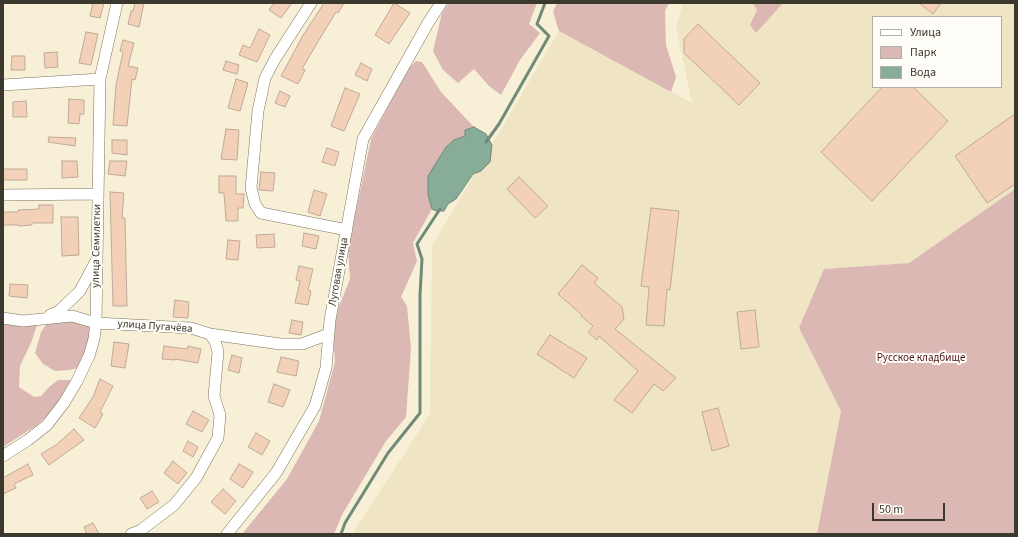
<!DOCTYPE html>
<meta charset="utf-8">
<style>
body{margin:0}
#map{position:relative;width:1018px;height:537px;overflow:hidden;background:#f8f0d6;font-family:"Source Sans 3",sans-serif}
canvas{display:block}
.frame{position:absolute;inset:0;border:4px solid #3b382e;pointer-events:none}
.legend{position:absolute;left:872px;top:16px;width:130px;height:72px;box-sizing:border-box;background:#fffdf8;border:1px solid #b1aea7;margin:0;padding:5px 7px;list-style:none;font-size:12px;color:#3b382e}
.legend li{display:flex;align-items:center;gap:8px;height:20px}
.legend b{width:20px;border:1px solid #b1aea7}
.scale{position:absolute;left:872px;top:503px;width:73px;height:18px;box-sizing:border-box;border:2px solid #3b382e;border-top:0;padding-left:5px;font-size:12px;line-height:14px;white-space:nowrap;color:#3b382e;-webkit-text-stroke:3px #fffdf8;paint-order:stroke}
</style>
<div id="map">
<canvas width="1018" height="537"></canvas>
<div class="frame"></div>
<ul class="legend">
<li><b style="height:5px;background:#fff"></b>Улица</li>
<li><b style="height:11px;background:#dcb8b5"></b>Парк</li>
<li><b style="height:11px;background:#87ad98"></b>Вода</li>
</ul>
<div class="scale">50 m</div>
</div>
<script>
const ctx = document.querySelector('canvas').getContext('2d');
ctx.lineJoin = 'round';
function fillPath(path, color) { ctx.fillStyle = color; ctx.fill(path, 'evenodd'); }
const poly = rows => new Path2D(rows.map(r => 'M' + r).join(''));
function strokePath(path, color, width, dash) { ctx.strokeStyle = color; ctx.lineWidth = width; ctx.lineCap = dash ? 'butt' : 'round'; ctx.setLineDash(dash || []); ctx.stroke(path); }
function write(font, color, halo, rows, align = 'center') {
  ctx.font = font + ' "Source Sans 3",sans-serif'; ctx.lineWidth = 4; ctx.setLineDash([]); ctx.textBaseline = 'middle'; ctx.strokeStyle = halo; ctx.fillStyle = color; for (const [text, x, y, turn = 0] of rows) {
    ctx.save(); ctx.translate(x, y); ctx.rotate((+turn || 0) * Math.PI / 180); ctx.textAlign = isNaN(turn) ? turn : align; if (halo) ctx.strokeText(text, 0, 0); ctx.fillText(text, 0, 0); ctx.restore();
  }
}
fillPath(poly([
 [683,3,919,3,933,13,941,3,1015,3,1015,189,909,263,824,269,799,328,841,411,817,534,354,534,354,531,430,414,432,246,559,31,692,103,676,27],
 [873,17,1001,17,1001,87,873,87]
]), '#efe5c4');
fillPath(poly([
 [449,3,537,3,529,24,540,33,520,60,501,95,489,86,474,69,458,83,443,70,433,51,442,13],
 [557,3,669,3,665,11,666,45,676,77,671,92,559,31,553,12],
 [753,3,783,3,756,33,750,25,757,10],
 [416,61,422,62,441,92,474,127,465,130,465,136,454,140,446,147,439,159,428,195,432,209,413,243,417,261,401,297,407,306,411,348,406,417,386,441,342,515,334,534,242,534,287,479,319,421,335,362,333,334,338,309,350,279,348,249,371,139,408,69],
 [1015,189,1015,534,817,534,841,411,799,328,824,269,909,263],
 [63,319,91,324,90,333,84,357,78,368,69,370,55,371,43,364,35,353,41,332,48,322],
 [38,322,31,343,20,366,19,387,34,397,41,396,49,387,58,380,72,380,52,411,37,425,3,447,3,324,16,325]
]), '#dcb8b5');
const water = poly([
 [474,127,486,134,492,145,490,162,481,171,473,174,456,199,448,204,444,211,436,211,432,209,428,195,428,176,446,147,454,140,465,136,465,130,474,127]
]);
fillPath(water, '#87ad98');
strokePath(water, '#708a78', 1);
strokePath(poly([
 [486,142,499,124,549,36,537,24,545,3],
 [341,534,345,523,388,453,420,413,420,295,422,259,417,244,440,209]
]), '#708a78', 3);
const building = poly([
 [93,3,104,3,100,18,90,16,93,3],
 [135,3,144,3,139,27,128,24,131,11,133,11,135,3],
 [274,3,292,3,281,18,269,10,274,3],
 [324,3,344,3,338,13,336,12,316,45,302,69,305,70,298,84,281,76,302,37,324,3],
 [394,3,410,13,389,44,375,35,394,3],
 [919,3,941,3,933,14,919,3],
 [698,24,760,83,739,105,684,53,684,39,698,24],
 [259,29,270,35,257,62,239,55,243,45,250,48,259,29],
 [86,32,98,34,91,65,79,63,86,32],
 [123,40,134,43,128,66,138,68,135,80,132,79,127,126,113,125,116,85,123,52,120,51,123,40],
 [57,52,58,67,45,68,44,53,57,52],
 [12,56,25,56,25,70,11,70,12,56],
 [226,61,239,65,237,74,223,70,226,61],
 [361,63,372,69,367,81,355,75,361,63],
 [236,79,248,83,240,111,228,108,236,79],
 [882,87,913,87,948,121,872,201,821,152,882,87],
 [345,88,360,94,344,131,331,126,345,88],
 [280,91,290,96,285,107,275,103,280,91],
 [69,99,84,100,84,114,80,114,79,124,68,123,69,99],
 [26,101,27,117,13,117,13,102,26,101],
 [1015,114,1015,184,987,203,955,156,1015,114],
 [226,129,239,130,237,160,221,159,226,129],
 [49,137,76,138,75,146,48,142,49,137],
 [112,140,127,140,127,155,112,153,112,140],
 [327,148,339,152,335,166,322,162,327,148],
 [62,161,77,161,78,177,62,178,62,161],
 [110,161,127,161,125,176,108,174,110,161],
 [3,169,27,169,27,180,3,180,3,169],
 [261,172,275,173,273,191,259,190,261,172],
 [219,176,236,176,236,194,244,194,243,208,238,208,238,221,226,221,224,193,219,193,219,176],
 [519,177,548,206,535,218,507,189,519,177],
 [314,190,327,194,320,216,308,212,314,190],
 [110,192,124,193,122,218,125,218,127,306,113,306,110,192],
 [39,205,53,205,53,223,32,223,32,225,19,226,19,225,3,225,3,212,18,212,18,210,39,209,39,205],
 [651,208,679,211,670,290,667,289,664,326,646,325,649,287,641,286,651,208],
 [61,217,78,217,79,255,62,256,61,217],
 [304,233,319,236,316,249,302,246,304,233],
 [274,234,275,247,257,248,256,235,274,234],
 [228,240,240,241,238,260,226,259,228,240],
 [582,265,598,278,594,283,622,307,624,319,615,329,676,378,663,391,654,384,632,413,614,400,638,371,599,336,597,340,588,332,593,326,581,316,582,315,558,294,582,265],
 [299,266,313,269,308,290,311,291,308,305,295,303,300,281,296,280,299,266],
 [10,284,28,285,27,298,9,296,10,284],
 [175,300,189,302,188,318,173,317,175,300],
 [755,310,759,347,741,349,737,312,755,310],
 [292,320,303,322,301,335,289,333,292,320],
 [550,335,587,358,574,378,537,354,550,335],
 [114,342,129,344,125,368,111,366,114,342],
 [164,346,187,349,188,346,201,349,198,363,175,359,175,360,162,359,164,346],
 [232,355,242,358,239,373,228,370,232,355],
 [281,357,299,361,296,376,277,372,281,357],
 [100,379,113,386,100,412,103,414,95,428,79,418,93,397,100,379],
 [274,384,290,390,283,407,268,402,274,384],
 [718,408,729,446,712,451,702,412,718,408],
 [193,411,209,420,202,432,186,424,193,411],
 [74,429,84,440,49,465,41,454,56,445,74,429],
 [256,433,270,441,262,455,248,447,256,433],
 [188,441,198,447,193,457,183,451,188,441],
 [173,461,187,473,178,484,164,473,173,461],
 [28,464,33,475,14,484,16,488,3,494,3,478,28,464],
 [239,464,253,472,243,488,230,479,239,464],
 [223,489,236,501,225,514,211,502,223,489],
 [152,491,159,502,147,509,140,498,152,491],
 [93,523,99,534,87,534,84,527,93,523]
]);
fillPath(building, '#f3d1b8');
strokePath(building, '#bfa999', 1);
const street = poly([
 [311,3,275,59,265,78,258,111,251,188,255,204,261,213,347,230],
 [3,85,100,79],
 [3,195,98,194],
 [50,315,59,311,80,291,96,261],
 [3,318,23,321,72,316,96,323,191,328,210,334,280,344,302,344,329,334],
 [3,456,28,440,47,425,64,403,77,381,89,356,94,339,96,323,100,79,117,3],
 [131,534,141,530,174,505,196,478,218,438,220,415,214,396,218,352,215,341,210,334],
 [227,534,276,473,315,406,326,368,330,320,363,139,428,23,441,3]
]);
strokePath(street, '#7a735c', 12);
strokePath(street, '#fff', 11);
write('11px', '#3b382e', '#fffdf8', [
 ["улица Семилетки",97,246,-89],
 ["Луговая улица",339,272,-80],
 ["улица Пугачёва",155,327,4]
]);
write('11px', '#4d1717', '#fffdf8', [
 ["Русское кладбище",921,359]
]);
</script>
